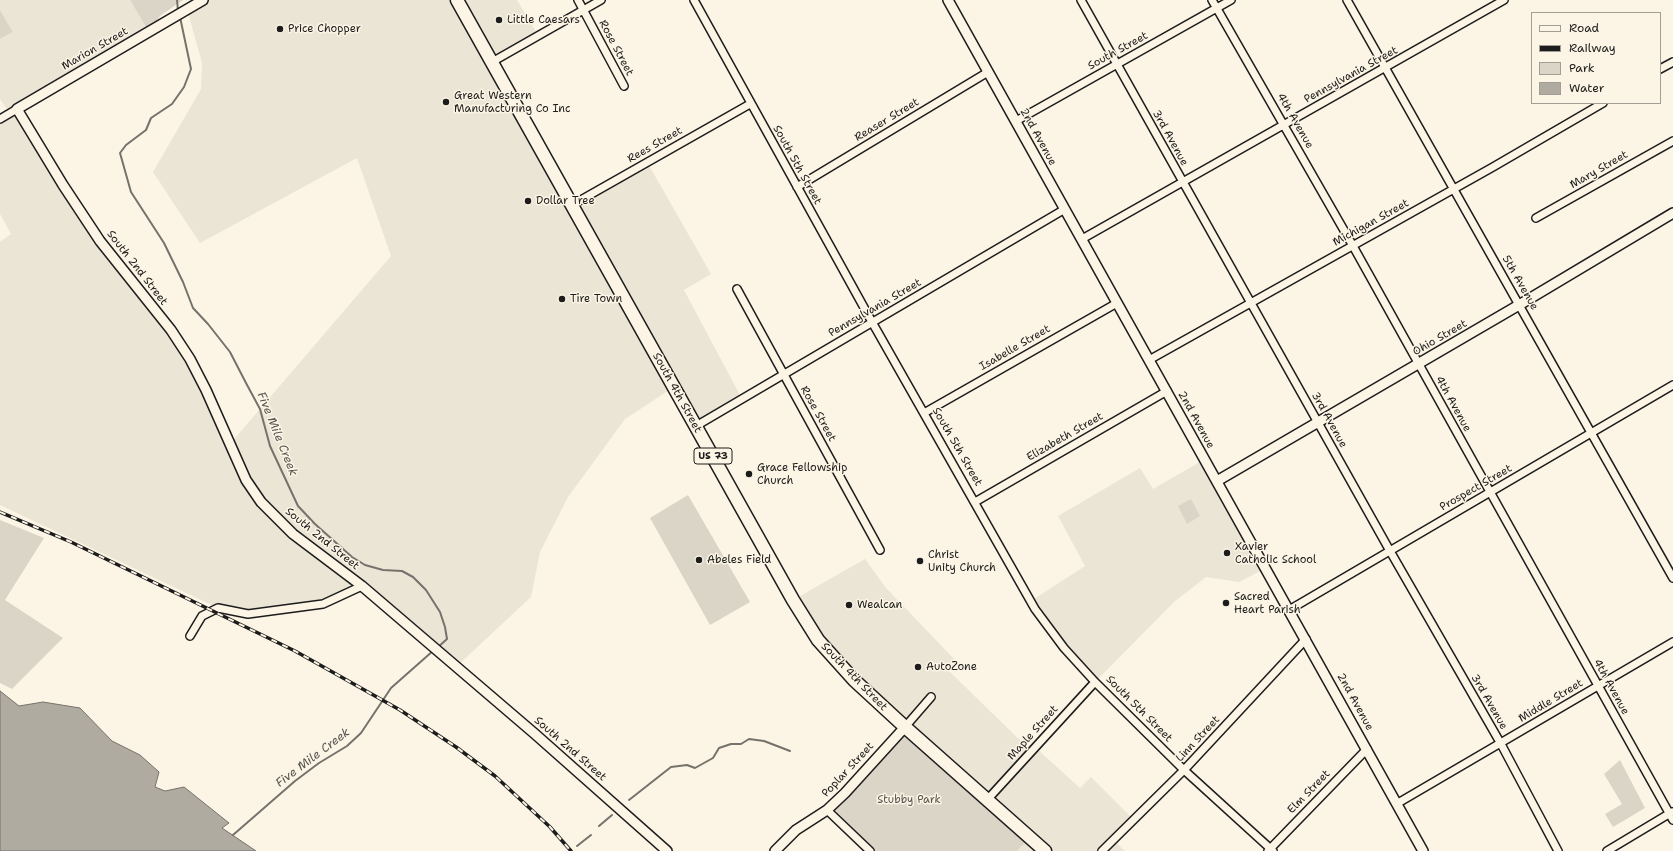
<!DOCTYPE html>
<style>
body{margin:0}
#map{position:relative;width:1673px;height:851px;overflow:hidden;background:#fcf5e5;font-family:"Shantell Sans",sans-serif}
canvas{display:block}
.legend{position:absolute;left:1531px;top:12px;width:130px;height:92px;box-sizing:border-box;background:#fcf5e5;border:1px solid #a29e95;margin:0;padding:5px 7px;list-style:none;font-size:12px;color:#1c1c1c}
.legend li{display:flex;align-items:center;gap:8px;height:20px}
.legend b{width:20px;border:1px solid #a29e95}
</style>
<div id="map">
<canvas width="1673" height="851"></canvas>
<ul class="legend">
<li><b style="height:5px;background:#fcf5e5"></b>Road</li>
<li><b style="height:5px;background:#1c1c1c"></b>Railway</li>
<li><b style="height:11px;background:#dbd5c8"></b>Park</li>
<li><b style="height:11px;background:#b0aba1"></b>Water</li>
</ul>
</div>
<script>
const ctx = document.querySelector('canvas').getContext('2d');
ctx.lineJoin = 'round';
function fillPath(path, color) { ctx.fillStyle = color; ctx.fill(path, 'evenodd'); }
const poly = rows => new Path2D(rows.map(r => 'M' + r).join(''));
function strokePath(path, color, width, dash) { ctx.strokeStyle = color; ctx.lineWidth = width; ctx.lineCap = dash ? 'butt' : 'round'; ctx.setLineDash(dash || []); ctx.stroke(path); }
function write(font, color, halo, rows, align = 'center') {
  ctx.font = font + ' "Shantell Sans",sans-serif'; ctx.lineWidth = 3; ctx.setLineDash([]); ctx.textBaseline = 'middle'; ctx.strokeStyle = halo; ctx.fillStyle = color; for (const [text, x, y, turn = 0] of rows) {
    ctx.save(); ctx.translate(x, y); ctx.rotate((+turn || 0) * Math.PI / 180); ctx.textAlign = isNaN(turn) ? turn : align; if (halo) ctx.strokeText(text, 0, 0); ctx.fillText(text, 0, 0); ctx.restore();
  }
}
fillPath(poly([
 [0,0,130,0,149,32,17,109,63,185,171,330,230,444,391,256,357,158,200,243,153,172,201,89,202,63,187,9,203,0,517,0,538,35,492,62,572,205,647,162,711,274,684,290,742,399,696,426,674,387,625,419,568,497,540,552,531,597,457,666,362,586,323,604,248,614,218,608,0,505,0,242,11,234,0,214,0,119,10,113,0,99,0,39,13,32,0,10],
 [1205,459,1266,568,1239,582,1206,577,1174,602,1095,682,1064,648,1031,601,1085,566,1058,516,1140,468,1153,489],
 [865,559,886,588,956,661,948,670,1031,751,1035,747,1080,788,1091,777,1134,820,1113,840,1125,851,1017,851,1029,837,859,684,793,600]
]), '#ebe5d6');
fillPath(poly([
 [130,0,183,0,160,16,149,32],
 [0,10,13,32,0,39],
 [688,495,750,602,710,625,650,518],
 [1191,499,1200,516,1187,524,1178,506],
 [0,520,44,538,5,600,63,638,12,689,0,683],
 [905,727,1030,837,1017,851,870,851,827,810],
 [1620,760,1645,808,1613,827,1605,814,1622,804,1604,774]
]), '#dbd5c8');
const water = poly([
 [0,691,19,706,43,702,80,708,112,741,140,755,159,772,155,787,165,791,184,787,229,823,222,828,256,851,0,851,0,691]
]);
fillPath(water, '#b0aba1');
strokePath(water, '#75726c', 1);
strokePath(poly([
 [177,0,178,11],
 [180,17,191,69,184,87,172,104,151,118,146,130,126,145,120,153,131,192,164,243,183,282,193,308,208,324,230,352,246,383,260,409,270,446,298,506,315,524,352,557,365,565,383,570,402,571,413,577,426,590,440,612,445,627,447,639,437,648],
 [629,800,671,767,687,765,695,768,713,758,719,748,731,744,741,744,749,739,764,741,790,751],
 [599,826,612,815],
 [233,835,295,781,319,763,347,746,361,733,391,688,434,650],
 [577,846,591,835]
]), '#75726c', 2);
const street = poly([
 [578,0,624,86],
 [694,0,872,322,1035,609,1064,648,1095,682,1184,770,1273,851],
 [1081,0,1390,551,1501,744,1558,851],
 [1212,0,1353,246,1673,820],
 [1347,0,1673,578],
 [492,62,601,0],
 [1660,69,1673,62],
 [0,119,17,109],
 [1016,121,1231,0],
 [797,187,988,72],
 [572,205,750,104],
 [1536,218,1673,141],
 [1082,239,1504,0],
 [737,289,880,550],
 [1149,360,1493,167,1603,103],
 [924,413,1117,303],
 [696,426,1065,209],
 [975,502,1167,391],
 [1289,610,1673,385],
 [190,636,202,616,218,608,248,614,323,604,362,586],
 [905,727,931,697],
 [987,800,1095,682],
 [1398,803,1673,642],
 [827,810,870,851],
 [1102,851,1184,770,1306,639],
 [1268,851,1367,749],
 [1607,851,1672,812]
]);
const secondary = poly([
 [203,0,17,109,63,185,100,241,171,330,190,359,206,390,246,480,261,502,293,534,362,586,535,734,667,851],
 [948,0,1423,851],
 [1217,481,1519,305,1673,213],
 [775,851,796,830,827,810,845,793,905,727]
]);
const highway = poly([
 [457,0,793,600,818,640,854,680,905,727,1045,851]
]);
strokePath(street, '#1c1c1c', 10);
strokePath(secondary, '#1c1c1c', 12);
strokePath(highway, '#1c1c1c', 15);
strokePath(street, '#fcf5e5', 7);
strokePath(secondary, '#fcf5e5', 9);
strokePath(highway, '#fcf5e5', 12);
const rail = poly([
 [0,512,71,542,295,651,400,710,456,747,495,776,550,827,571,851]
]);
strokePath(rail, '#1c1c1c', 3.5);
strokePath(rail, '#fcf5e5', 2, [6]);
for (const [x, y, r, color] of [
 [499,20,4,"#1c1c1c"],
 [280,29,4,"#1c1c1c"],
 [446,102,4,"#1c1c1c"],
 [528,201,4,"#1c1c1c"],
 [562,299,4,"#1c1c1c"],
 [749,474,4,"#1c1c1c"],
 [1227,553,4,"#1c1c1c"],
 [699,560,4,"#1c1c1c"],
 [920,561,4,"#1c1c1c"],
 [1226,603,4,"#1c1c1c"],
 [849,605,4,"#1c1c1c"],
 [918,667,4,"#1c1c1c"]
]) { const dot = new Path2D(); dot.arc(x, y, r, 0, 2 * Math.PI); ctx.fillStyle = color; ctx.fill(dot); strokePath(dot, '#fcf5e5', 1.5); }
for (const [x, y, w] of [
 [713,456,38]
]) { const box = new Path2D(); box.roundRect(x - w / 2, y - 8, w, 16, 3); ctx.fillStyle = '#fcf5e5'; ctx.fill(box); strokePath(box, '#1c1c1c', 1); }
write('bold 10px', '#1c1c1c', null, [
 ["US 73",713,456]
]);
write('11px', '#1c1c1c', '#fcf5e5', [
 ["Little Caesars",507,20],
 ["Price Chopper",288,29],
 ["Great Western",454,96],
 ["Manufacturing Co Inc",454,109],
 ["Dollar Tree",536,201],
 ["Tire Town",570,299],
 ["Grace Fellowship",757,468],
 ["Church",757,481],
 ["Xavier",1235,547],
 ["Catholic School",1235,560],
 ["Christ",928,555],
 ["Unity Church",928,568],
 ["Abeles Field",707,560],
 ["Sacred",1234,597],
 ["Heart Parish",1234,610],
 ["Wealcan",857,605],
 ["AutoZone",926,667]
], 'left');
write('11px', '#1c1c1c', '#fcf5e5', [
 ["Rose Street",616,48,62],
 ["Marion Street",95,49,-30],
 ["South Street",1118,51,-29],
 ["Pennsylvania Street",1351,75,-29],
 ["Reaser Street",887,120,-31],
 ["4th Avenue",1295,121,60],
 ["2nd Avenue",1038,137,61],
 ["3rd Avenue",1170,138,61],
 ["Rees Street",655,145,-30],
 ["South 5th Street",797,165,61],
 ["Mary Street",1599,170,-30],
 ["Michigan Street",1371,223,-29],
 ["South 2nd Street",137,268,52],
 ["5th Avenue",1520,283,60],
 ["Pennsylvania Street",875,308,-30],
 ["Ohio Street",1440,338,-30],
 ["Isabelle Street",1015,348,-30],
 ["South 4th Street",677,393,61],
 ["4th Avenue",1453,404,61],
 ["Rose Street",818,414,61],
 ["2nd Avenue",1196,420,61],
 ["3rd Avenue",1329,420,61],
 ["Elizabeth Street",1065,437,-30],
 ["South 5th Street",957,447,60],
 ["Prospect Street",1476,488,-30],
 ["South 2nd Street",322,539,39],
 ["South 4th Street",854,677,46],
 ["4th Avenue",1611,687,61],
 ["Middle Street",1551,701,-31],
 ["2nd Avenue",1355,702,61],
 ["3rd Avenue",1489,702,60],
 ["South 5th Street",1139,709,45],
 ["Maple Street",1033,733,-48],
 ["Linn Street",1198,739,-47],
 ["South 2nd Street",570,749,41],
 ["Poplar Street",848,770,-47],
 ["Elm Street",1309,792,-46]
]);
write('11px', '#555450', '#fcf5e5', [
 ["Stubby Park",909,800]
]);
write('italic 12px', '#575551', '#fcf5e5', [
 ["Five Mile Creek",277,434,68],
 ["Five Mile Creek",313,758,-37]
]);
</script>
